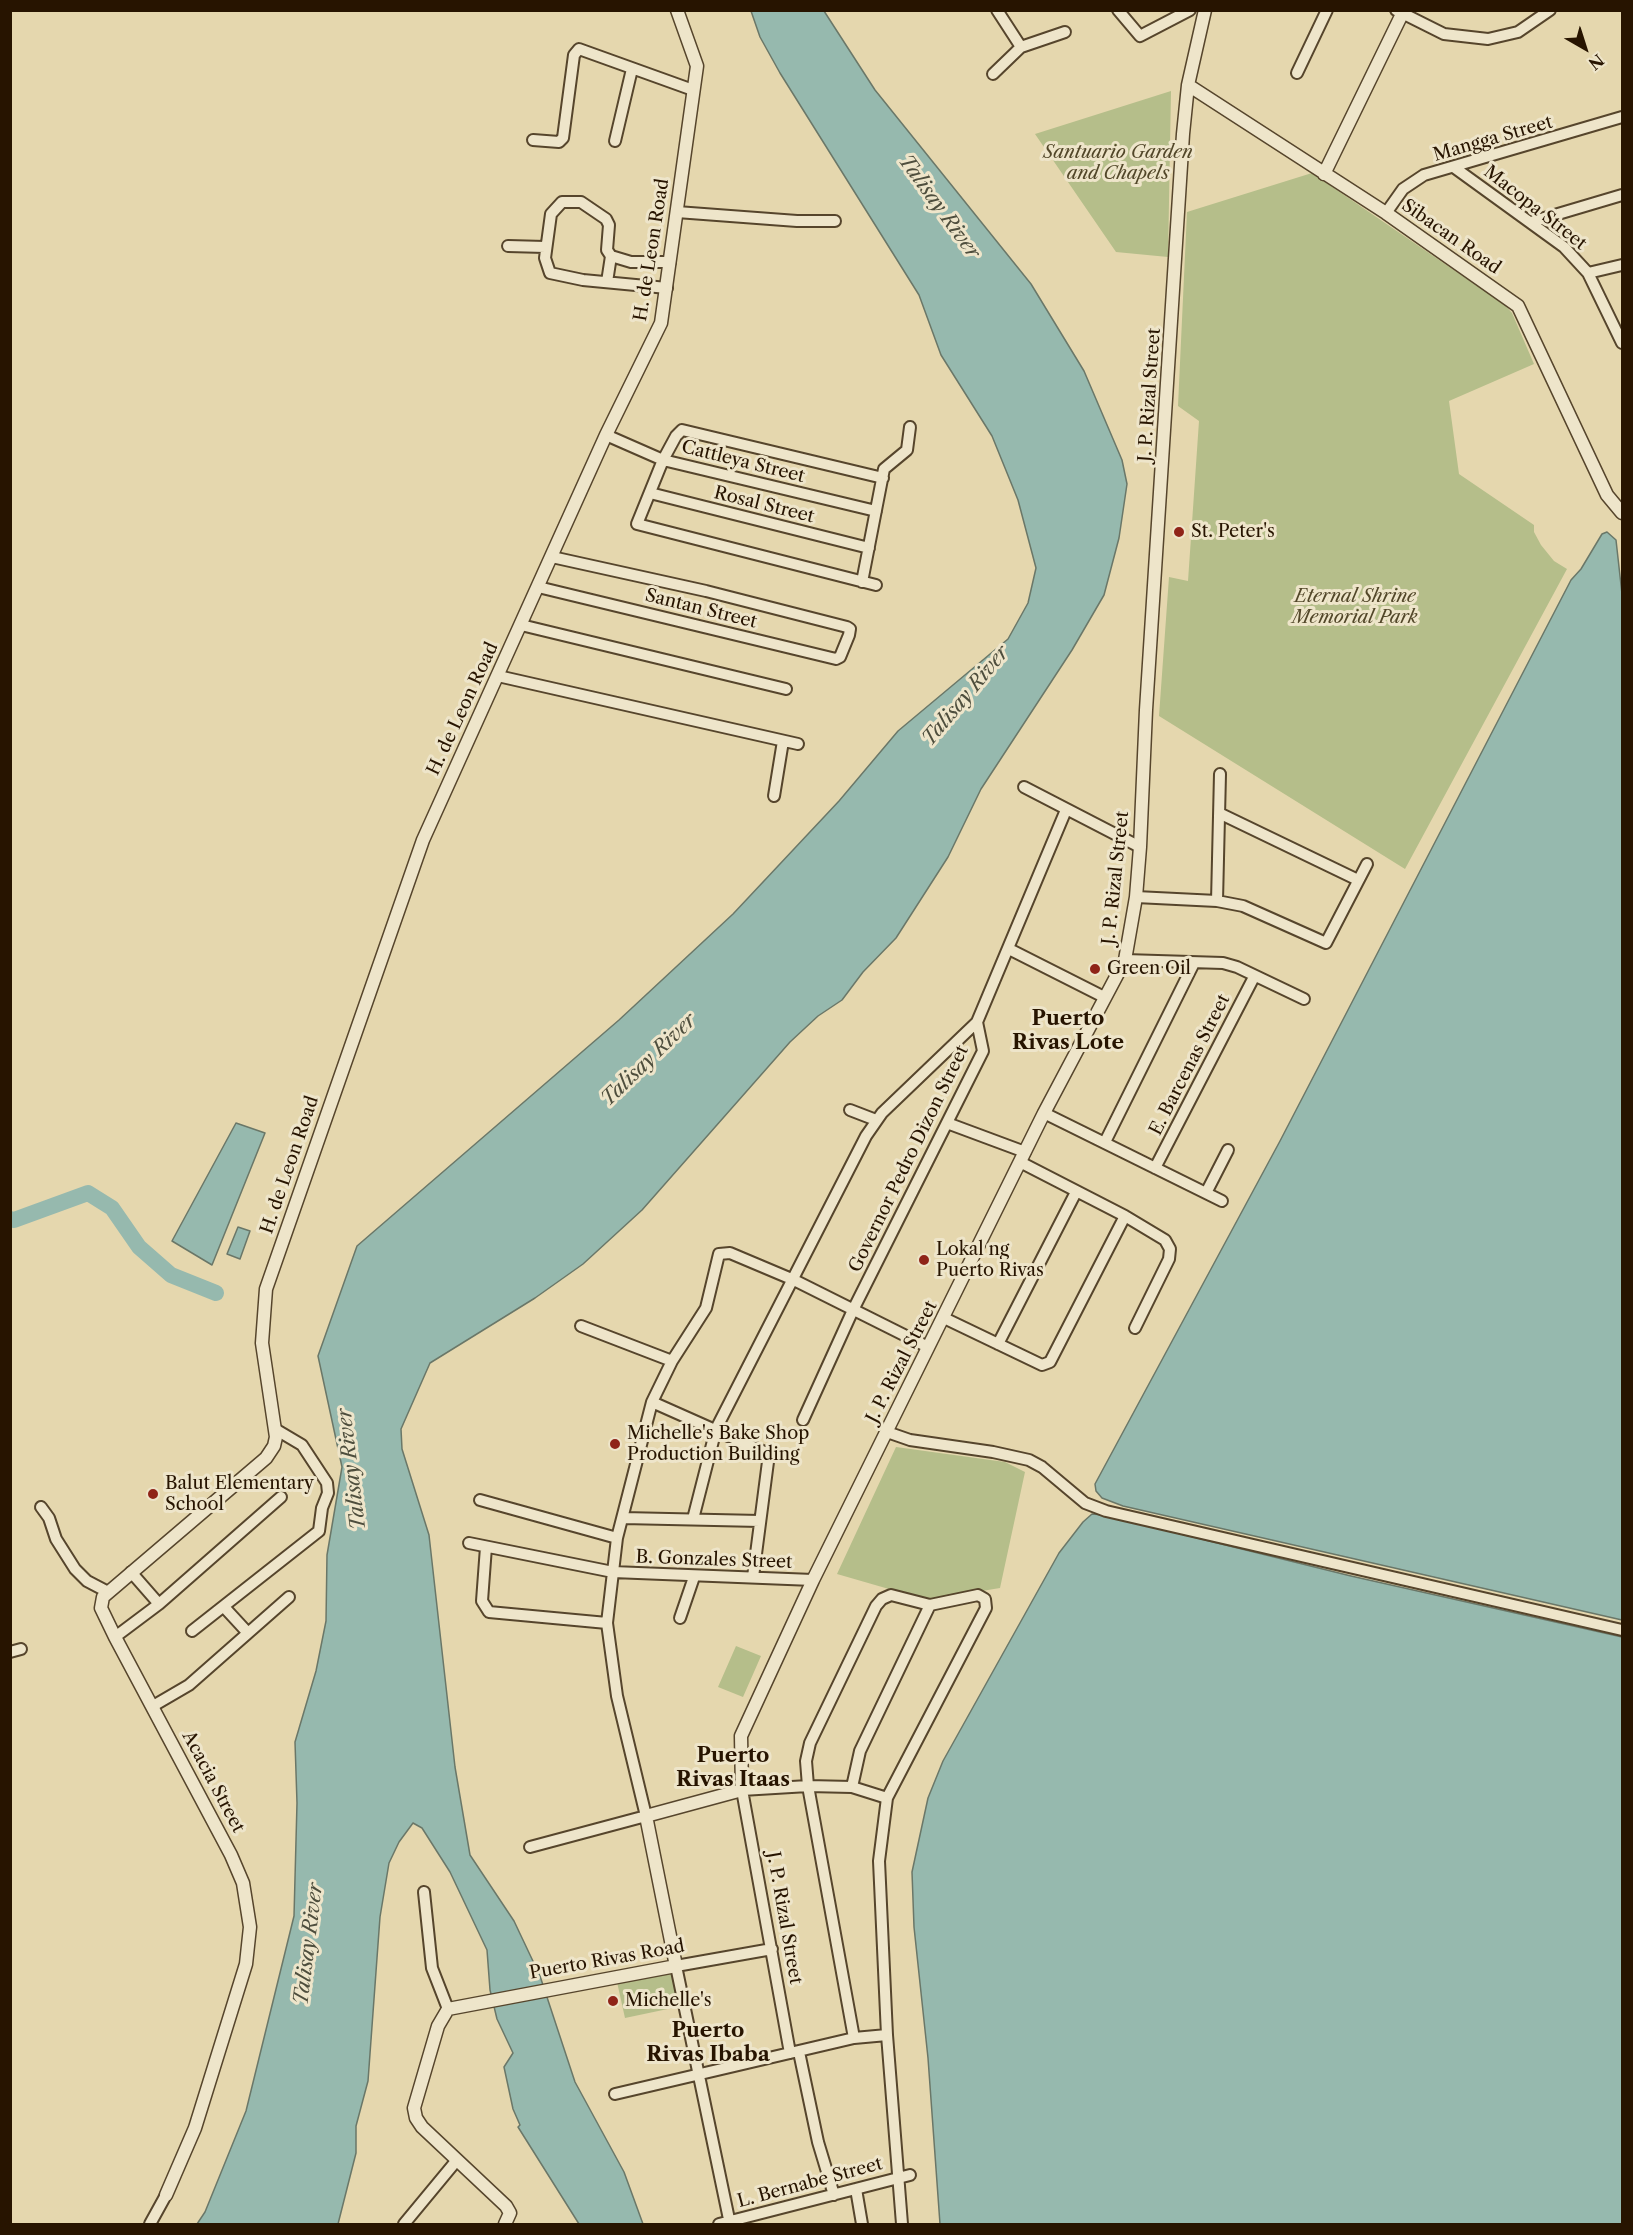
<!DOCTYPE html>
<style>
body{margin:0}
#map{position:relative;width:1633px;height:2235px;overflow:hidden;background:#e5d7ae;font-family:"Libre Caslon Text",serif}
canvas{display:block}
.frame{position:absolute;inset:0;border:12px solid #271400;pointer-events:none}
.north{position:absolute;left:1555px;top:18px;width:60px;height:60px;-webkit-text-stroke:4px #eee5ca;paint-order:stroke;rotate:141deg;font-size:16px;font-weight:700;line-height:24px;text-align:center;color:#271400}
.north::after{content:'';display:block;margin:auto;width:21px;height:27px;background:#271400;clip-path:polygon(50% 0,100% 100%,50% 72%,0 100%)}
</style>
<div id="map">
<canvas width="1633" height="2235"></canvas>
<div class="frame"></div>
<div class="north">N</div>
</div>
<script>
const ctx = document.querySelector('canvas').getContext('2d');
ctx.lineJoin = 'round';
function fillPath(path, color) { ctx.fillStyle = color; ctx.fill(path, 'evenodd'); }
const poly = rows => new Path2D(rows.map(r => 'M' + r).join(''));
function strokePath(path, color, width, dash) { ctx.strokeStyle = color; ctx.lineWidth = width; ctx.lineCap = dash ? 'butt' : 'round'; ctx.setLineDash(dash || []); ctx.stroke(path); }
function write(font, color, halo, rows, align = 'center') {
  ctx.font = font + ' "Libre Caslon Text",serif'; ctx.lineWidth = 6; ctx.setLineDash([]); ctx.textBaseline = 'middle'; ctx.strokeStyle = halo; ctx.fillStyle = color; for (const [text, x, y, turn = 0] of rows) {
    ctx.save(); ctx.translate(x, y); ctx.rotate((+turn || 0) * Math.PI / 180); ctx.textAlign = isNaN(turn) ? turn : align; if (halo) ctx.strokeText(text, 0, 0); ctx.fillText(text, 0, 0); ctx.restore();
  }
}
fillPath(poly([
 [1171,91,1168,257,1116,252,1035,134],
 [1312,173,1505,305,1512,313,1534,364,1449,401,1459,474,1534,525,1534,532,1541,545,1554,561,1567,569,1405,869,1159,716,1169,577,1188,581,1199,421,1178,406,1187,212],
 [896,1447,1005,1462,1025,1472,1000,1588,927,1600,837,1574],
 [736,1646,761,1656,743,1697,718,1687],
 [675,1969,682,2006,625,2018,617,1982]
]), '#b5be8a');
const water = poly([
 [751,11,824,11,875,90,1031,284,1084,371,1122,460,1127,484,1119,538,1104,595,1072,650,981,789,948,857,896,938,863,972,842,1000,818,1016,790,1042,642,1210,583,1264,535,1298,430,1363,401,1429,402,1449,429,1535,455,1767,470,1855,514,1921,540,1976,575,2082,624,2172,643,2224,579,2224,518,2127,520,2125,513,2109,504,2067,513,2053,497,2019,490,1990,487,1950,450,1872,422,1828,413,1823,399,1842,389,1863,380,1917,368,2081,356,2126,356,2153,338,2224,197,2224,205,2212,246,2111,294,1916,297,1803,295,1742,316,1671,326,1621,327,1555,342,1467,318,1356,357,1246,619,1020,733,914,839,801,898,731,1008,639,1028,603,1036,568,1018,500,992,436,941,355,919,295,780,73,760,37,751,11],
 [1607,532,1616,540,1622,594,1622,1620,1123,1506,1102,1498,1096,1491,1095,1484,1280,1141,1571,580,1581,569,1602,534,1607,532],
 [236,1123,265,1133,212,1265,172,1241,236,1123],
 [238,1227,250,1231,240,1259,227,1254,238,1227],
 [1092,1514,1104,1515,1351,1576,1622,1637,1622,2224,940,2224,928,2058,914,1927,912,1872,928,1798,943,1761,1059,1553,1083,1522,1092,1514]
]);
fillPath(water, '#96b9ae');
strokePath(water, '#6a7768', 1.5);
strokePath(poly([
 [10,1219,14,1220,88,1193,112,1208,139,1247,171,1275,216,1293]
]), '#96b9ae', 16);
const minor = poly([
 [997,10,1021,47,1065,32],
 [1118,10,1140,36,1190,10],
 [1396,10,1444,34,1488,39,1518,32,1550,10],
 [1297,73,1327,10],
 [993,74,1021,47],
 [533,140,559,142,563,138,574,55,579,49,693,90],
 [615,141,632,69],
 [1455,168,1564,247,1588,273,1622,343],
 [677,212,797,221,835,221],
 [1386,213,1403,189,1424,175,1622,117],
 [1531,222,1622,195],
 [508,246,545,247],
 [1588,273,1622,265],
 [607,282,611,256],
 [667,288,583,280,550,273,545,258,551,214,562,202,581,202,606,219,609,225,607,250,611,256,631,262,670,262],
 [606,435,663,460,876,511],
 [650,493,869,548],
 [862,582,884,469,907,450,910,427],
 [876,585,637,524,663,460,676,436,682,430,883,478],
 [538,587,836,659,840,657,849,635,850,629,847,627,706,591,552,557],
 [521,625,786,689],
 [498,676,798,744],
 [1024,787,1140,847],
 [774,796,783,741],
 [1221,814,1358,880],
 [1136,897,1217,901,1243,906,1326,943,1367,864],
 [1217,901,1220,774],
 [1009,949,1104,997],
 [1125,960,1223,963,1237,967,1304,999],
 [850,1110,876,1120],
 [1044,1113,1222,1201],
 [947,1123,1025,1152],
 [1105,1142,1194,963],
 [1020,1162,1125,1216,1165,1240,1170,1249,1169,1259,1135,1328],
 [1155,1168,1254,977],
 [1206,1193,1228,1150],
 [944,1318,1042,1365,1050,1362,1125,1216],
 [581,1326,672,1361],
 [998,1344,1076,1192],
 [652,1402,769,1454,753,1577],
 [803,1420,853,1310,983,1051,977,1022,1066,810],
 [887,1432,910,1440,993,1452,1029,1460,1042,1467,1085,1503,1106,1511,1622,1630],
 [480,1500,617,1538],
 [41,1507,49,1518,56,1539,75,1569,87,1581,108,1592],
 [623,1518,760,1521],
 [693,1519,716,1429,866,1136,882,1113,977,1022],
 [469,1543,613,1572,813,1580],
 [486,1547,482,1601,489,1612,607,1623],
 [131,1572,159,1604],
 [224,1607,248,1633],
 [680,1618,694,1577],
 [192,1631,319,1531,322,1508,328,1493,327,1483,302,1445,275,1429],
 [115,1637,159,1604,281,1497],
 [10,1652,21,1649],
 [153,1706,189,1685,289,1597],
 [852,1787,860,1751,930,1605],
 [887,1798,852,1787,808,1786,806,1761,810,1743,876,1606,882,1599,891,1595,930,1605,978,1595,985,1599,986,1608,887,1798,879,1861,887,2035,902,2224],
 [530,1847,646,1816,617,1696,607,1623,617,1538,652,1402,672,1361,706,1308,719,1254,730,1253,794,1280,928,1347],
 [424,1892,432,1968,448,2009],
 [799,2052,818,2142,834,2195],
 [790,2053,742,1790,808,1786,854,2038],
 [615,2094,854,2038,887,2035],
 [856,2189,862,2224],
 [150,2224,166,2195],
 [404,2224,457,2160],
 [719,2224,910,2175],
 [730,2224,676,1966,772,1949]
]);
const tertiary = poly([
 [1188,85,1386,213,1518,306,1607,495,1622,513],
 [1324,174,1404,10],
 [166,2195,195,2128,246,1964,250,1927,243,1883,231,1855,115,1637,101,1608,103,1597,266,1458,274,1446,276,1437,262,1343,266,1289,423,840,606,435,661,323,697,66,677,10],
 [505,2224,510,2213,506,2206,422,2127,416,2118,414,2108,438,2026,448,2009,676,1966,646,1816,742,1790,741,1736,813,1580,1044,1113,1125,960,1136,897,1140,847,1146,710,1183,134,1188,85,1205,10]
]);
strokePath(minor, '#56452c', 14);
strokePath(tertiary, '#56452c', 15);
strokePath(minor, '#eee5ca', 10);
strokePath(tertiary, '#eee5ca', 12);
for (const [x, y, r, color] of [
 [1179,532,6,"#8f2418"],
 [1095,969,6,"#8f2418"],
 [924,1260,6,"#8f2418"],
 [615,1444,6,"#8f2418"],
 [153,1494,6,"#8f2418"],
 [613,2001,6,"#8f2418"]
]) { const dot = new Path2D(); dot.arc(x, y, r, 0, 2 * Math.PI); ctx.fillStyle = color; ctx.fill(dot); strokePath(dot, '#eee5ca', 2); }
write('18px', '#271400', '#eee5ca', [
 ["Mangga Street",1493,139,-16],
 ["Macopa Street",1535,208,38],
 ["Sibacan Road",1451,237,35],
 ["H. de Leon Road",652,250,-81],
 ["J. P. Rizal Street",1150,395,-86],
 ["Cattleya Street",743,462,14],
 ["Rosal Street",764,505,14],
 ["Santan Street",701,609,14],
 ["H. de Leon Road",463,709,-65],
 ["J. P. Rizal Street",1116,878,-84],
 ["E. Barcenas Street",1190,1065,-63],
 ["Governor Pedro Dizon Street",909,1159,-64],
 ["H. de Leon Road",290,1165,-71],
 ["J. P. Rizal Street",902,1362,-63],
 ["B. Gonzales Street",714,1560,2],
 ["Acacia Street",213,1782,62],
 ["J. P. Rizal Street",784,1918,80],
 ["Puerto Rivas Road",607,1960,-10],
 ["L. Bernabe Street",810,2183,-15]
]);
write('italic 18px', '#524729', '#eee5ca', [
 ["Santuario Garden",1118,153],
 ["and Chapels",1118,174],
 ["Eternal Shrine",1355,597],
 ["Memorial Park",1355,618]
]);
write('18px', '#271400', '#eee5ca', [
 ["St. Peter's",1191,532],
 ["Green Oil",1107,969],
 ["Lokal ng",936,1250],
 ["Puerto Rivas",936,1271],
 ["Michelle's Bake Shop",627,1434],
 ["Production Building",627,1455],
 ["Balut Elementary",165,1484],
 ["School",165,1505],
 ["Michelle's",625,2001]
], 'left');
write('italic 20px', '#4e4e3d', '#eee5ca', [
 ["Talisay River",939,207,54],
 ["Talisay River",966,696,-50],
 ["Talisay River",649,1060,-44],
 ["Talisay River",352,1469,-97],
 ["Talisay River",309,1944,-83]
]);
write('bold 21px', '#271400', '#eee5ca', [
 ["Puerto",1068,1019],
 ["Rivas Lote",1068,1043],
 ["Puerto",733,1756],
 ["Rivas Itaas",733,1780],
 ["Puerto",708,2031],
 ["Rivas Ibaba",708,2055]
]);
</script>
